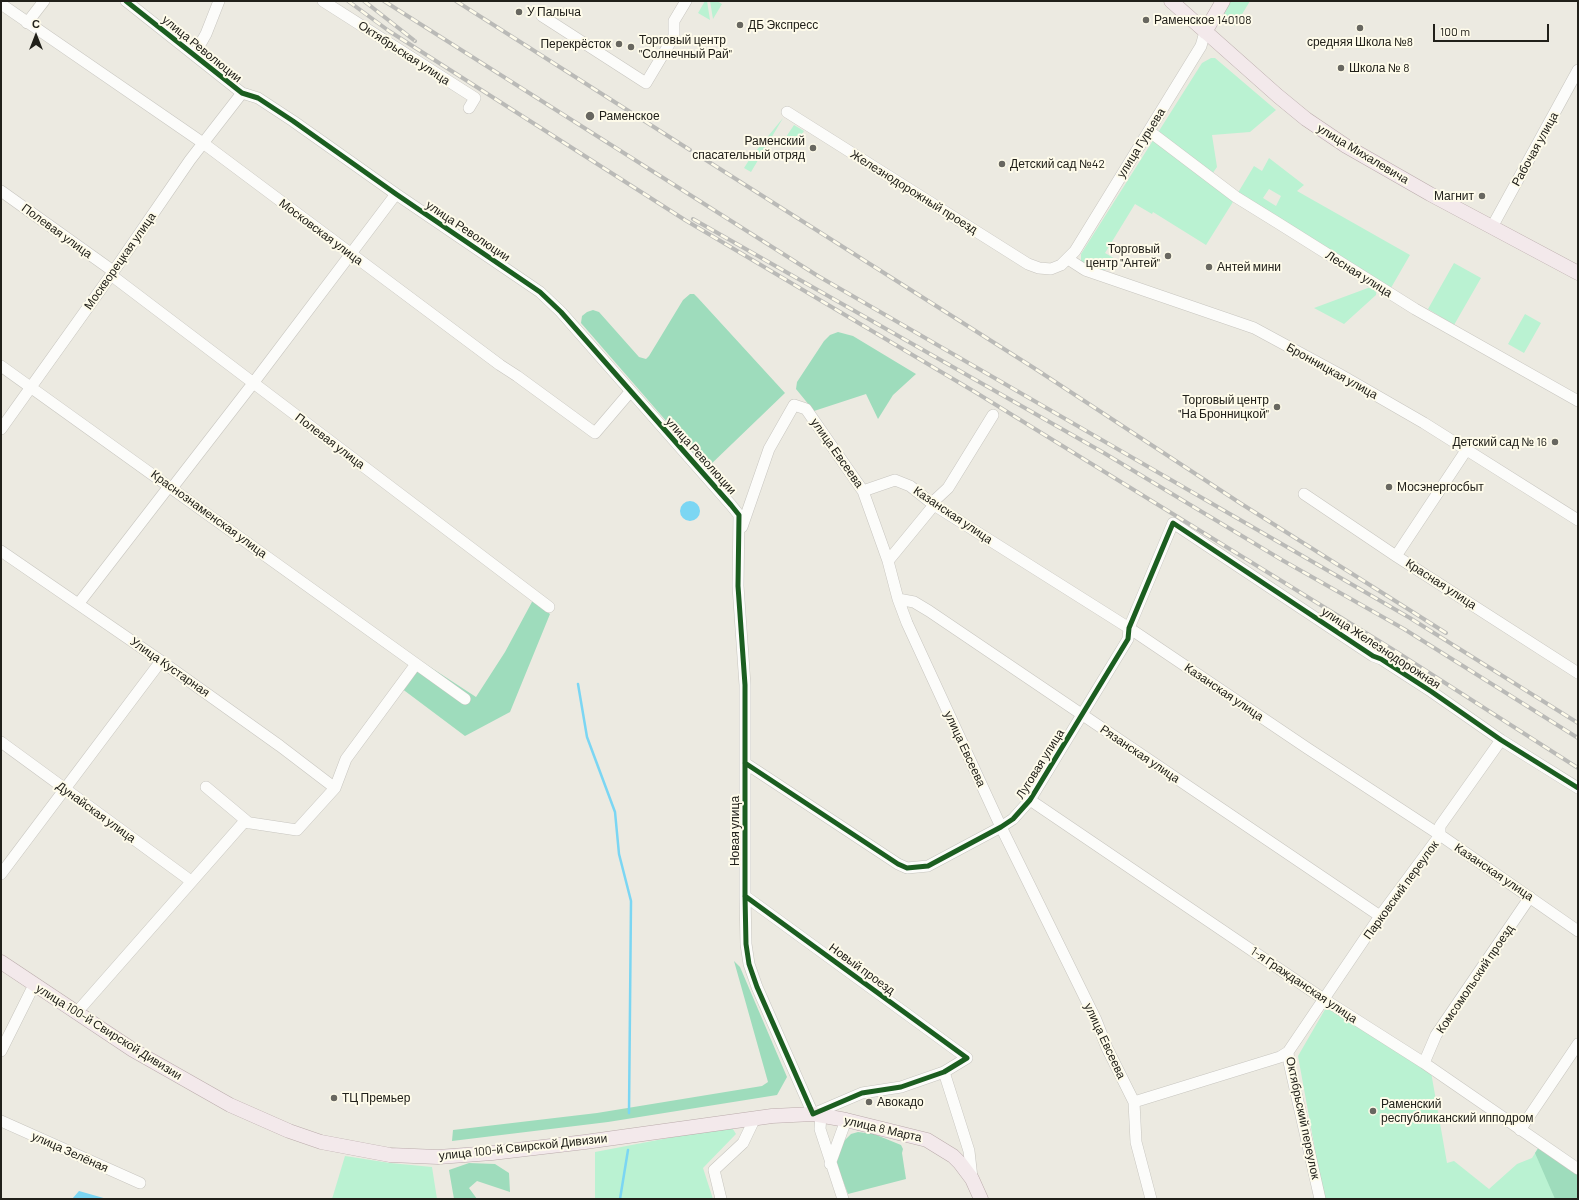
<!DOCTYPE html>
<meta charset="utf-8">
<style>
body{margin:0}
#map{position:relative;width:1579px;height:1200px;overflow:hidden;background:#eceae1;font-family:Barlow,sans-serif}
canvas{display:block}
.frame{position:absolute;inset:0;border:2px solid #21201a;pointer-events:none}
.north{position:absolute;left:16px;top:16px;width:40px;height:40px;-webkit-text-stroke:3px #fefbea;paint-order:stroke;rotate:0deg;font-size:11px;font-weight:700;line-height:16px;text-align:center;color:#21201a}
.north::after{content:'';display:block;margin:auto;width:14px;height:18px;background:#21201a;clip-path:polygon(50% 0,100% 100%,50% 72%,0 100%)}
.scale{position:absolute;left:1433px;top:24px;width:116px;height:18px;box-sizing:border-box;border:2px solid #21201a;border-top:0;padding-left:5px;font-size:12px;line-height:14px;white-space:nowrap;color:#21201a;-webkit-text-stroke:3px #fefbea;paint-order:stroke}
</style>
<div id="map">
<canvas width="1579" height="1200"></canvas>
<div class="frame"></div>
<div class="north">С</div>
<div class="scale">100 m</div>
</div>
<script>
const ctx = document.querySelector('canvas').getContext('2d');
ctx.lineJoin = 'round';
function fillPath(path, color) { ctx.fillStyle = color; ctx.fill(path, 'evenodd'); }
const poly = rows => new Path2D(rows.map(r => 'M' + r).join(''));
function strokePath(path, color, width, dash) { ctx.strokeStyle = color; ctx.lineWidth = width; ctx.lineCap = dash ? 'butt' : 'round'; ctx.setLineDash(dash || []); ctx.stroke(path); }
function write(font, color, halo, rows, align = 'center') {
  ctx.font = font + ' Barlow,sans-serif'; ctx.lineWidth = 4; ctx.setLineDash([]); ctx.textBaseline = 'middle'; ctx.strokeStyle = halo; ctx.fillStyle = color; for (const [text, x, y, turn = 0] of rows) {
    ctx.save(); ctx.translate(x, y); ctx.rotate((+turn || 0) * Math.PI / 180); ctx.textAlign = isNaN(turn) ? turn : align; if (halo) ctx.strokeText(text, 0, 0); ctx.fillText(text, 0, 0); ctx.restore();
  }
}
fillPath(poly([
 [705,1,707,1,710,20,698,13],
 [710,1,717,1,722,4,713,19],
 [1231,1,1250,1,1235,26,1224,14],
 [1211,58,1215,58,1276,110,1250,132,1212,135,1217,167,1210,177,1236,196,1254,166,1262,171,1269,158,1304,185,1297,191,1410,255,1388,293,1377,285,1376,295,1344,324,1314,308,1376,285,1236,197,1206,245,1153,212,1152,214,1135,204,1105,253,1117,260,1115,264,1102,271,1081,262,1081,254,1202,63],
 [1269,189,1281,196,1276,206,1263,198],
 [783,118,751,172,744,168,751,157],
 [794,125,804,131,793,147,787,143,786,137],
 [1454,263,1481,278,1454,325,1428,309],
 [1525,314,1541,323,1524,353,1508,344],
 [1327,1006,1431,1072,1447,1163,1454,1161,1489,1189,1517,1164,1532,1158,1539,1147,1578,1199,1324,1199,1298,1056],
 [731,1126,736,1134,703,1168,713,1199,595,1199,595,1152],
 [345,1156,390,1163,432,1167,437,1199,332,1199]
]), '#baf2d2');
fillPath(poly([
 [690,294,694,294,698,298,785,393,707,468,581,323,582,316,587,312,593,310,599,312,639,357,646,359,649,356,683,300],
 [838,332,853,336,916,374,893,395,878,419,866,394,814,411,796,389,797,382,824,341,830,335],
 [533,600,550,614,510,712,465,736,401,688,424,663,476,697,505,652],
 [734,961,740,967,787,1077,777,1095,608,1122,452,1141,453,1130,597,1113,762,1086,768,1082],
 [858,1132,874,1134,901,1145,903,1149,902,1153,906,1179,848,1194,835,1161,841,1144,851,1134],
 [1539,1147,1578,1173,1578,1199,1555,1199,1535,1153],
 [469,1163,495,1164,509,1173,510,1192,477,1181,469,1188,477,1199,454,1199,449,1170]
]), '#9edcbc');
fillPath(poly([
 '680 511a10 10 0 1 1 20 0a10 10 0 1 1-20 0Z',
 [79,1191,107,1199,72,1199]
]), '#7bd6f3');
strokePath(poly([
 [578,684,587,737,615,812,619,854,631,901,629,1113],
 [620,1199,628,1150]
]), '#7bd6f3', 2.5);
const minor = poly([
 [126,1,242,93,258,98,293,121,396,194,540,292,561,312,731,505,739,515,738,586,745,685,745,896,746,944,749,964,757,987,813,1114,862,1093,901,1087,944,1072,967,1058,745,896],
 [323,1,475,98,469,108],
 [1,4,203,143,500,365,517,376,595,433,630,392],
 [542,16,646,83,674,36,674,21,686,1],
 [27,23,44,1],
 [194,55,206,34,219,1],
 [787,112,1028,264,1039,268,1051,269,1061,265,1075,251,1201,46,1205,32],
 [1149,131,1236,197,1278,223,1415,309,1578,401],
 [1,191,113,271],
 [1492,227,1578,70],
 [1068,259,1085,270,1254,328,1339,374,1424,423,1578,520],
 [111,275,549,607],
 [1,366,465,699],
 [1,429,111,275,190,160,242,93],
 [863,491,895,480,910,486,934,505,1129,628,1307,748,1440,835,1578,931],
 [1304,494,1396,556,1578,673],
 [742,527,769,449,794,405,806,409,863,491,888,561,898,599,907,623,1001,827,1096,1020,1107,1048,1134,1102,1136,1142,1151,1199],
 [1,551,161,661,280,746,335,788],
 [1396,556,1467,449],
 [888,561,934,505,934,501,948,488,993,415],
 [898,599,914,602,929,611,1380,916],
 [79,603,167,489,172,488,254,382,396,194],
 [1,742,191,881],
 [745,763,898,864,907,868,928,866,1001,827,1013,819,1030,800,1128,639,1129,628,1173,523,1373,656,1381,659,1432,692,1501,740,1578,788],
 [206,787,249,823],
 [1030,800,1325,1000,1424,1063,1578,1169],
 [1,874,161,661],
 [77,1012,244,822,297,830,335,788,346,759,416,664],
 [1,1051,34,985],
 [1424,1063,1436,1035,1530,897],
 [944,1072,969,1151,972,1178],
 [1134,1102,1280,1057,1288,1052],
 [821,1115,820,1129,843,1199],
 [1,1121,140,1183],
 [1520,1130,1578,1044],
 [830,1164,846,1120],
 [721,1199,714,1170,743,1143,755,1118],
 [1320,1199,1289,1062,1288,1052,1380,916,1440,835,1440,826,1501,740]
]);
const major = poly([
 [1171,1,1278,96,1306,119,1346,146,1430,194,1578,273],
 [1205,32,1223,1],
 [1,962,133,1050,230,1105,289,1131,321,1142,390,1155,438,1157,492,1153,585,1142,772,1116,813,1114,846,1120,927,1140,953,1156,960,1163,972,1179,981,1199]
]);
strokePath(minor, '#c7c5bf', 12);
strokePath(major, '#baabab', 15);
strokePath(minor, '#fcfcfa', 11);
strokePath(major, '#f3e9eb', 14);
const rail = poly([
 [348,1,389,31,685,220,975,392,1392,649,1578,768],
 [364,1,415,41],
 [384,1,818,276,1410,618,1578,723],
 [456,1,690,150],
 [698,155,1034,368,1240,503,1446,633],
 [693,219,1104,453,1282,560,1404,629,1578,738]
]);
strokePath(rail, '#babab7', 4);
strokePath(rail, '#fefbea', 2.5, [8]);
strokePath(poly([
 [126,1,242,93,258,98,293,121,396,194,540,292,561,312,731,505,739,515,738,586,745,685,745,896,746,944,749,964,757,987,813,1114,862,1093,901,1087,944,1072,967,1058,745,896],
 [745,763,898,864,907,868,928,866,1001,827,1013,819,1030,800,1128,639,1129,628,1173,523,1373,656,1381,659,1432,692,1501,740,1578,788]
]), '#1b5e20', 5);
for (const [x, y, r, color] of [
 [519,12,4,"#686760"],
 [1146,20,4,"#686760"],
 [740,25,4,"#686760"],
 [1360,28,4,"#686760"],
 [619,44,4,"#686760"],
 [631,47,4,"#686760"],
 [1341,68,4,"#686760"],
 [590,116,5,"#686760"],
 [813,148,4,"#686760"],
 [1002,164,4,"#686760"],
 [1482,196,4,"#686760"],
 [1168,256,4,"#686760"],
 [1209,267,4,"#686760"],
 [1277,407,4,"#686760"],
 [1555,442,4,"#686760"],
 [1389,487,4,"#686760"],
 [334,1098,4,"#686760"],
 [869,1102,4,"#686760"],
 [1373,1111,4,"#686760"]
]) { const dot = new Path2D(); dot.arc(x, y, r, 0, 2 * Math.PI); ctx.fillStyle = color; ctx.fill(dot); strokePath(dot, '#fefbea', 1.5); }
write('12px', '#21201a', '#fefbea', [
 ["У Палыча",527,12],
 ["Раменское 140108",1154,20],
 ["ДБ Экспресс",748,25],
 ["Торговый центр",639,40],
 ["\"Солнечный Рай\"",639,54],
 ["средняя Школа №8",1360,42,"center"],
 ["Перекрёсток",611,44,"right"],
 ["Школа № 8",1349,68],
 ["Раменское",599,116],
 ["Раменский",805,141,"right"],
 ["спасательный отряд",805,155,"right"],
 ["Детский сад №42",1010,164],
 ["Магнит",1474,196,"right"],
 ["Торговый",1160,249,"right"],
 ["центр \"Антей\"",1160,263,"right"],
 ["Антей мини",1217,267],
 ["Торговый центр",1269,400,"right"],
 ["\"На Бронницкой\"",1269,414,"right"],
 ["Детский сад № 16",1547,442,"right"],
 ["Мосэнергосбыт",1397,487],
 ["ТЦ Премьер",342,1098],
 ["Авокадо",877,1102],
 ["Раменский",1381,1104],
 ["республиканский ипподром",1381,1118]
], 'left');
write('12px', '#21201a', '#fefbea', [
 ["улица Революции",202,49,39],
 ["Октябрьская улица",404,53,33],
 ["улица Гурьева",1141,143,-58],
 ["Рабочая улица",1535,149,-61],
 ["улица Михалевича",1363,154,31],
 ["Железнодорожный проезд",914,192,32],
 ["Полевая улица",57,231,36],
 ["улица Революции",468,231,34],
 ["Московская улица",321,232,37],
 ["Москворецкая улица",120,261,-55],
 ["Лесная улица",1359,274,32],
 ["Бронницкая улица",1332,371,29],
 ["Полевая улица",330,441,37],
 ["улица Евсеева",837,453,55],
 ["улица Революции",701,456,48],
 ["Краснознаменская улица",209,514,36],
 ["Казанская улица",953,515,34],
 ["Красная улица",1441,584,33],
 ["улица Железнодорожная",1381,648,33],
 ["Улица Кустарная",170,667,35],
 ["Казанская улица",1224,692,34],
 ["улица Евсеева",965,749,65],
 ["Рязанская улица",1140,754,34],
 ["Луговая улица",1040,764,-58],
 ["Дунайская улица",96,812,36],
 ["Новая улица",735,831,-90],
 ["Казанская улица",1494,872,34],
 ["Парковский переулок",1401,890,-54],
 ["Новый проезд",862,969,36],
 ["Комсомольский проезд",1475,979,-56],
 ["1-я Гражданская улица",1304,985,34],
 ["улица 100-й Свирской Дивизии",109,1032,32],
 ["улица Евсеева",1105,1041,65],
 ["Октябрьский переулок",1303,1118,78],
 ["улица 8 Марта",883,1129,13],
 ["улица 100-й Свирской Дивизии",523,1147,-6],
 ["улица Зелёная",70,1152,24]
]);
</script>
